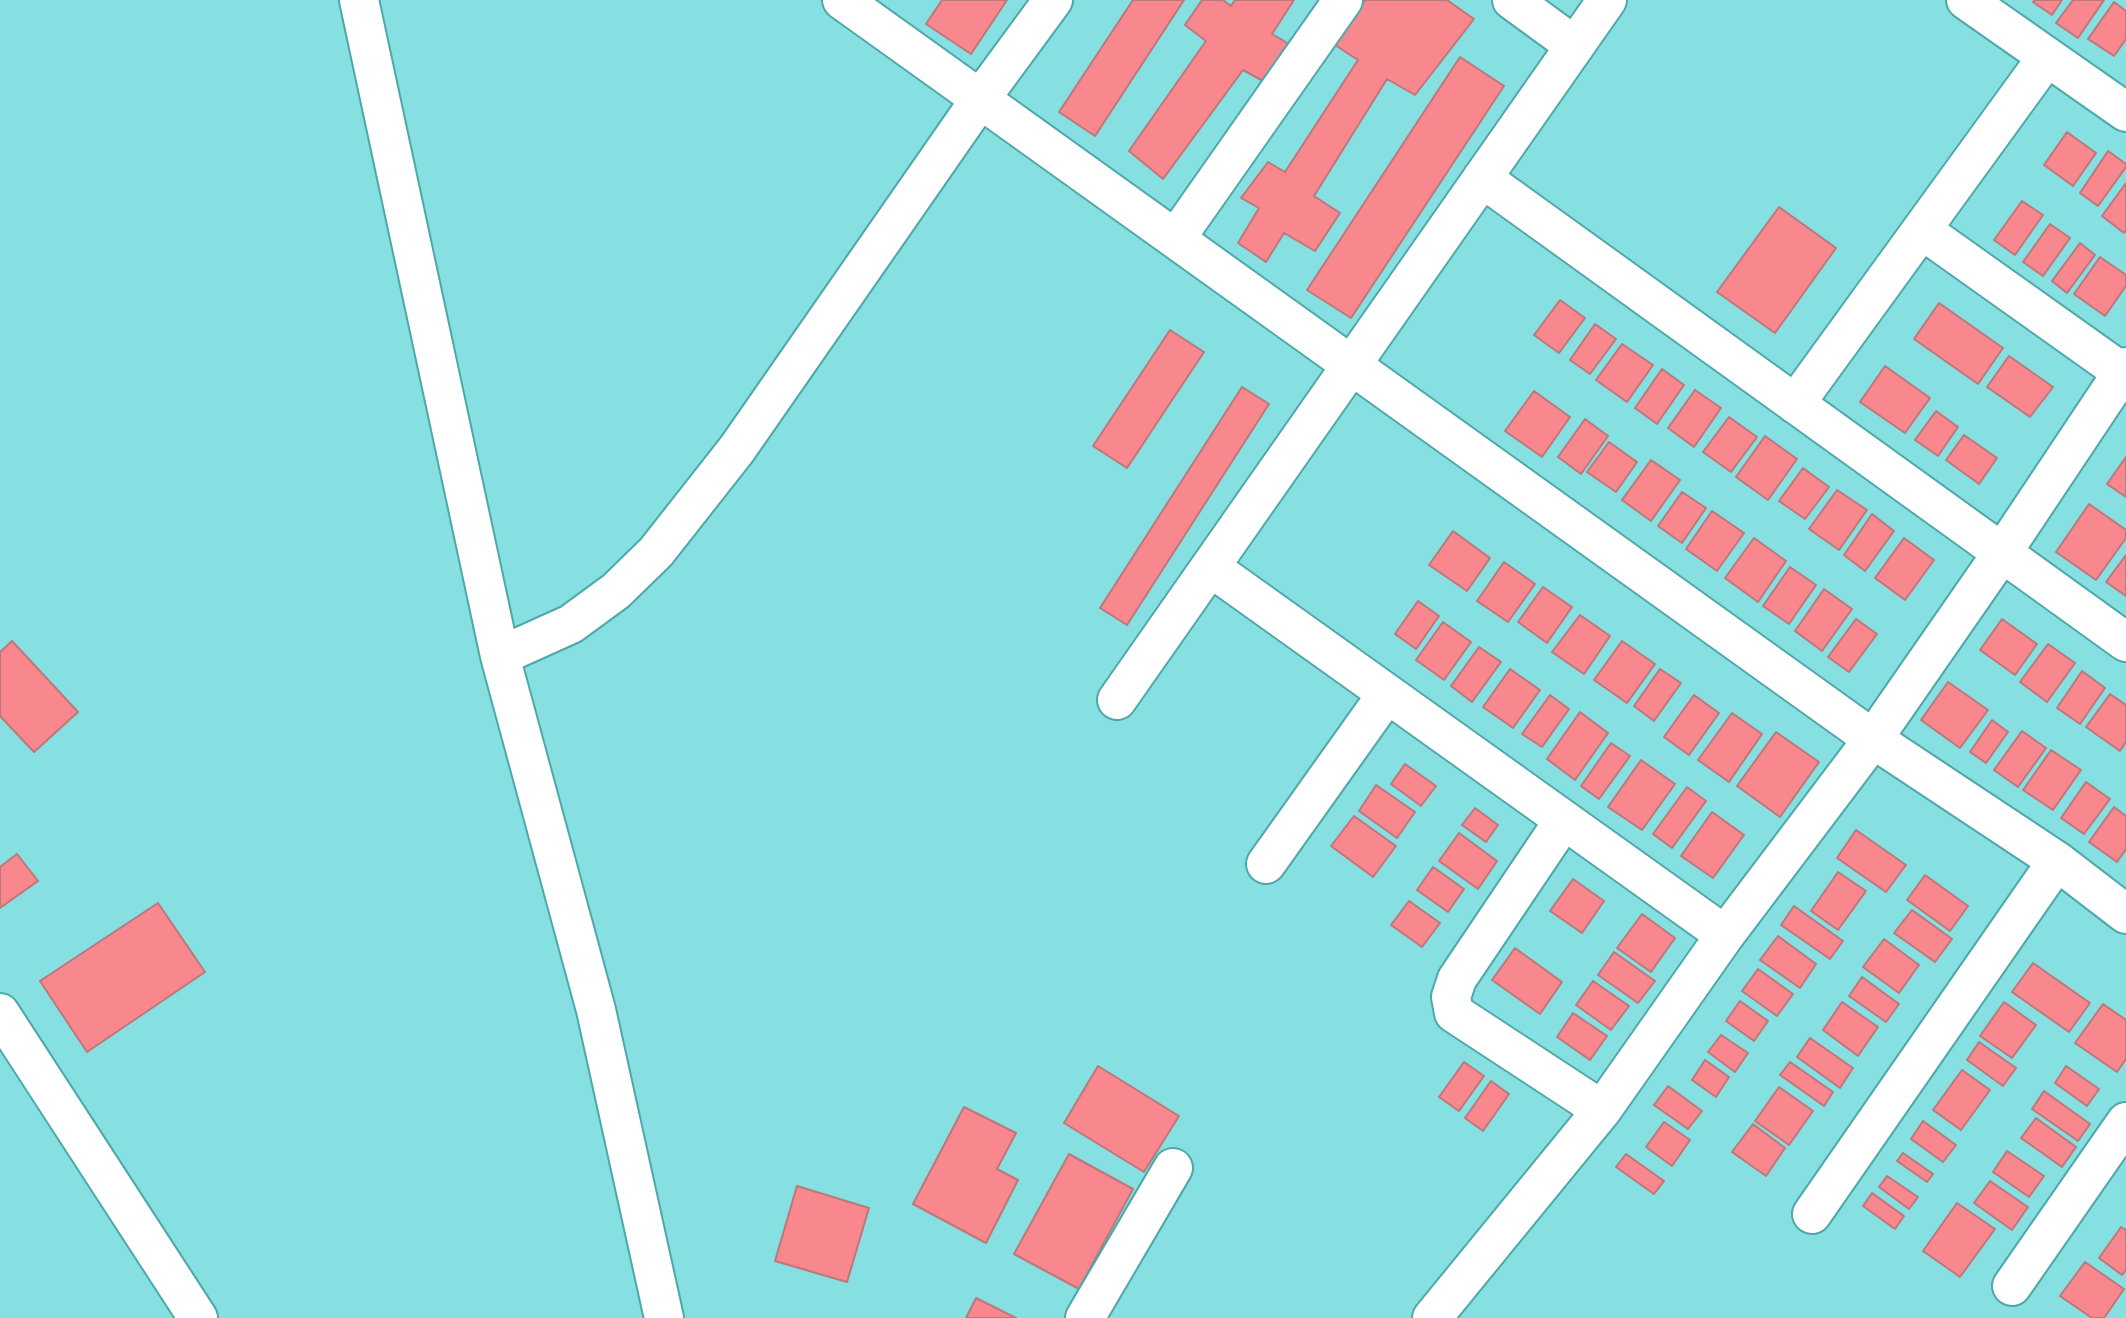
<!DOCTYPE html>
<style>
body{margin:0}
canvas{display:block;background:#86dfe1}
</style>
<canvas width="2126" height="1318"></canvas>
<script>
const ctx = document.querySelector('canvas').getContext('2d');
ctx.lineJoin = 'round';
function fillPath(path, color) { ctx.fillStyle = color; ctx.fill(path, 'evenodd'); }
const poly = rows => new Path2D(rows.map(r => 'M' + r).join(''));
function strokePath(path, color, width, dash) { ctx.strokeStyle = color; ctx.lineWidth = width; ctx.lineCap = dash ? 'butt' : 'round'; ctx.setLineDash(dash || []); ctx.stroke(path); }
const building = poly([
 [942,0,1007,0,971,54,926,24,942,0],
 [1133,0,1184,0,1095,136,1059,112,1133,0],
 [1202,0,1223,0,1231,6,1235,0,1294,0,1272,34,1296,48,1274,87,1243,70,1163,179,1129,151,1206,41,1185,25,1202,0],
 [1365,0,1447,0,1474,19,1415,95,1387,79,1314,196,1340,213,1315,251,1284,233,1266,262,1238,243,1259,208,1241,198,1268,162,1285,172,1358,60,1335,45,1365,0],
 [2035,0,2062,0,2052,15,2033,2,2035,0],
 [2073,0,2104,0,2078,38,2056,23,2073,0],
 [2114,2,2126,11,2126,39,2114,56,2088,39,2114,2],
 [1460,57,1504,86,1351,318,1307,290,1460,57],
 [2067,132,2096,153,2073,186,2044,165,2067,132],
 [2108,151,2126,164,2126,167,2098,206,2080,193,2108,151],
 [2126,183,2126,230,2124,233,2102,216,2126,183],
 [2022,201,2043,215,2015,255,1994,240,2022,201],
 [1779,207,1836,248,1775,333,1717,292,1779,207],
 [2050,224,2070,238,2043,276,2023,262,2050,224],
 [2080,243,2095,255,2067,293,2052,281,2080,243],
 [2100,257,2126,275,2126,286,2105,316,2074,294,2100,257],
 [1560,300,1585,318,1559,353,1534,335,1560,300],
 [1939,303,2003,348,1978,384,1914,339,1939,303],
 [1595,324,1616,339,1590,374,1570,360,1595,324],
 [1170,330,1204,352,1127,468,1093,446,1170,330],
 [1622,344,1653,365,1627,402,1596,380,1622,344],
 [2009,356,2053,387,2030,417,1987,387,2009,356],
 [1885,366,1930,398,1905,433,1860,402,1885,366],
 [1662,369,1684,385,1657,424,1635,408,1662,369],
 [1242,387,1269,404,1127,625,1100,608,1242,387],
 [1695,390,1721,408,1694,447,1668,428,1695,390],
 [1534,391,1570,417,1542,457,1505,431,1534,391],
 [1936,411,1958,427,1938,456,1915,440,1936,411],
 [1729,417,1757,437,1731,472,1703,452,1729,417],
 [1585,419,1608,436,1581,474,1558,457,1585,419],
 [1964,435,1997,458,1979,484,1946,460,1964,435],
 [1765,436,1797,459,1768,500,1736,477,1765,436],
 [1609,442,1637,462,1616,492,1587,472,1609,442],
 [2126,457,2126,497,2107,484,2126,457],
 [1651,460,1680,480,1651,521,1622,500,1651,460],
 [1803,468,1829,487,1805,519,1779,501,1803,468],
 [1837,490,1867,510,1839,550,1809,529,1837,490],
 [1682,492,1706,508,1682,543,1658,526,1682,492],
 [2089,504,2126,530,2126,538,2096,580,2056,552,2089,504],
 [1712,511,1744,533,1717,571,1686,549,1712,511],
 [1872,514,1894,531,1865,571,1844,555,1872,514],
 [1453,531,1490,558,1467,591,1429,565,1453,531],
 [1754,538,1786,561,1758,602,1725,578,1754,538],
 [1904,538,1934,560,1905,600,1875,578,1904,538],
 [2126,555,2126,596,2106,582,2126,555],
 [1504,562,1535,584,1508,622,1477,601,1504,562],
 [1790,567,1816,585,1789,624,1763,606,1790,567],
 [1543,587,1572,607,1547,643,1518,622,1543,587],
 [1824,589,1852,609,1822,651,1795,631,1824,589],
 [1418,601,1439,616,1416,649,1395,634,1418,601],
 [1580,615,1610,636,1584,674,1552,652,1580,615],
 [1856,619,1877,634,1849,672,1828,657,1856,619],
 [2002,619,2037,644,2015,675,1980,650,2002,619],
 [1443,622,1471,642,1444,680,1416,660,1443,622],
 [12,641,78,712,34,752,0,716,0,652,12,641],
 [1622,641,1655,664,1627,703,1594,680,1622,641],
 [2048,644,2075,663,2047,702,2020,682,2048,644],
 [1479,647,1501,662,1472,702,1451,686,1479,647],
 [1510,669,1540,690,1513,728,1483,707,1510,669],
 [1660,669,1681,683,1654,721,1634,706,1660,669],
 [2082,671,2105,688,2080,724,2057,708,2082,671],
 [1948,682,1988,710,1960,748,1921,720,1948,682],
 [2110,694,2126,705,2126,742,2120,751,2086,727,2110,694],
 [1550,695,1569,709,1542,747,1522,734,1550,695],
 [1694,695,1719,713,1689,755,1664,737,1694,695],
 [1580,712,1608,733,1575,780,1547,759,1580,712],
 [1732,713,1762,734,1729,782,1698,760,1732,713],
 [1992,720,2008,732,1986,763,1970,752,1992,720],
 [2022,731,2046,748,2018,787,1994,770,2022,731],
 [1776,732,1819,762,1780,817,1737,786,1776,732],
 [1611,743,1630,756,1599,799,1581,786,1611,743],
 [2051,750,2081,770,2053,810,2023,790,2051,750],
 [1641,760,1675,784,1642,830,1608,807,1641,760],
 [1405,764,1436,786,1421,806,1391,784,1405,764],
 [2086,782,2110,799,2084,834,2061,818,2086,782],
 [1376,785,1415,812,1397,838,1359,811,1376,785],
 [1687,787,1706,801,1672,848,1653,834,1687,787],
 [2114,807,2126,816,2126,849,2117,862,2089,842,2114,807],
 [1475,808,1498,825,1486,842,1462,825,1475,808],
 [1712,812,1744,835,1713,878,1681,856,1712,812],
 [1354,816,1396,846,1373,877,1331,846,1354,816],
 [1856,830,1906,865,1886,892,1837,858,1856,830],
 [1459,833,1497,861,1478,889,1439,861,1459,833],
 [17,854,38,881,0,908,0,867,17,854],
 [1433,867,1464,889,1448,912,1417,890,1433,867],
 [1838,872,1866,891,1838,930,1811,911,1838,872],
 [1925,875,1968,906,1950,931,1907,900,1925,875],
 [1573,879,1604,901,1582,933,1550,911,1573,879],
 [1409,901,1440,923,1422,947,1391,925,1409,901],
 [158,903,205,972,87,1052,40,981,158,903],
 [1794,906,1843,941,1830,959,1781,925,1794,906],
 [1912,910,1952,939,1935,962,1894,933,1912,910],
 [1642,914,1675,938,1651,972,1617,948,1642,914],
 [1778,936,1816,964,1800,988,1760,960,1778,936],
 [1884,939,1919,965,1899,993,1863,967,1884,939],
 [1515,948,1562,982,1540,1014,1492,980,1515,948],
 [1614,952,1655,981,1638,1003,1598,975,1614,952],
 [2033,963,2090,1003,2069,1032,2012,992,2033,963],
 [1758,969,1793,994,1777,1016,1742,991,1758,969],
 [1862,977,1899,1004,1886,1022,1849,996,1862,977],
 [1593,981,1629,1006,1611,1030,1576,1005,1593,981],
 [1740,1001,1768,1021,1754,1041,1726,1021,1740,1001],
 [1842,1002,1878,1027,1858,1056,1823,1030,1842,1002],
 [2004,1002,2036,1025,2012,1058,1980,1036,2004,1002],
 [2103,1004,2126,1020,2126,1059,2117,1072,2075,1043,2103,1004],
 [1573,1013,1607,1036,1590,1060,1557,1037,1573,1013],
 [1721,1035,1748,1053,1735,1072,1708,1052,1721,1035],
 [1810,1038,1853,1068,1840,1088,1797,1057,1810,1038],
 [1979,1042,2016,1068,2003,1086,1967,1060,1979,1042],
 [1705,1060,1729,1077,1716,1097,1692,1080,1705,1060],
 [1464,1062,1484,1076,1459,1111,1439,1097,1464,1062],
 [1790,1062,1833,1092,1824,1106,1780,1075,1790,1062],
 [1098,1066,1179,1116,1144,1172,1064,1123,1098,1066],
 [2066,1066,2099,1089,2087,1106,2055,1083,2066,1066],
 [1962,1070,1990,1090,1961,1130,1933,1110,1962,1070],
 [1491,1081,1509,1094,1483,1131,1465,1118,1491,1081],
 [1668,1086,1702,1111,1688,1129,1654,1105,1668,1086],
 [1779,1087,1813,1111,1789,1145,1755,1121,1779,1087],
 [2044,1091,2090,1124,2078,1141,2032,1109,2044,1091],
 [964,1107,1016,1133,997,1169,1018,1180,986,1243,913,1204,964,1107],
 [2036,1118,2076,1147,2062,1167,2021,1138,2036,1118],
 [1923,1121,1956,1145,1943,1162,1911,1139,1923,1121],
 [1664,1122,1690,1140,1672,1166,1646,1147,1664,1122],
 [1753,1124,1785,1148,1766,1176,1732,1152,1753,1124],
 [2007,1151,2044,1176,2029,1197,1993,1172,2007,1151],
 [1903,1153,1933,1174,1927,1182,1897,1161,1903,1153],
 [1069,1154,1133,1189,1079,1289,1014,1254,1069,1154],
 [1626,1154,1664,1181,1654,1194,1616,1167,1626,1154],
 [1887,1176,1918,1197,1909,1209,1879,1187,1887,1176],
 [1990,1181,2028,1207,2012,1230,1974,1203,1990,1181],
 [797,1186,869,1208,847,1282,775,1261,797,1186],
 [1872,1193,1904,1216,1895,1229,1863,1206,1872,1193],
 [1957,1203,1995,1229,1960,1277,1923,1251,1957,1203],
 [2121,1227,2126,1230,2126,1270,2122,1275,2099,1258,2121,1227],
 [2085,1262,2124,1289,2104,1318,2092,1318,2060,1296,2085,1262],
 [976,1298,1016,1318,966,1318,976,1298]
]);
fillPath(building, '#f8878e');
strokePath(building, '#bc787b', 2);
const street = poly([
 [359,0,500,656,596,1010,664,1318],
 [842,0,1873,739,2057,861,2126,914],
 [1512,0,1575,46],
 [1966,0,2126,112],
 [1482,178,2126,642],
 [1922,230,2126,375],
 [1176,238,1343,0],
 [1795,404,2047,57],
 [1210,567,1725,935],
 [500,656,571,624,616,591,656,552,737,449,981,98,1053,0],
 [1117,700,1607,0],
 [1564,820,1457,979,1451,997,1454,1013,1602,1110],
 [1266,864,1387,694],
 [0,1013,198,1318],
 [1812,1214,2057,861],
 [2012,1286,2126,1122],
 [1085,1318,1173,1168],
 [1432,1318,1602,1110,1725,935,1873,739,2002,553,2126,367]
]);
strokePath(street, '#4ea8aa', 42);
strokePath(street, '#fff', 38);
</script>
